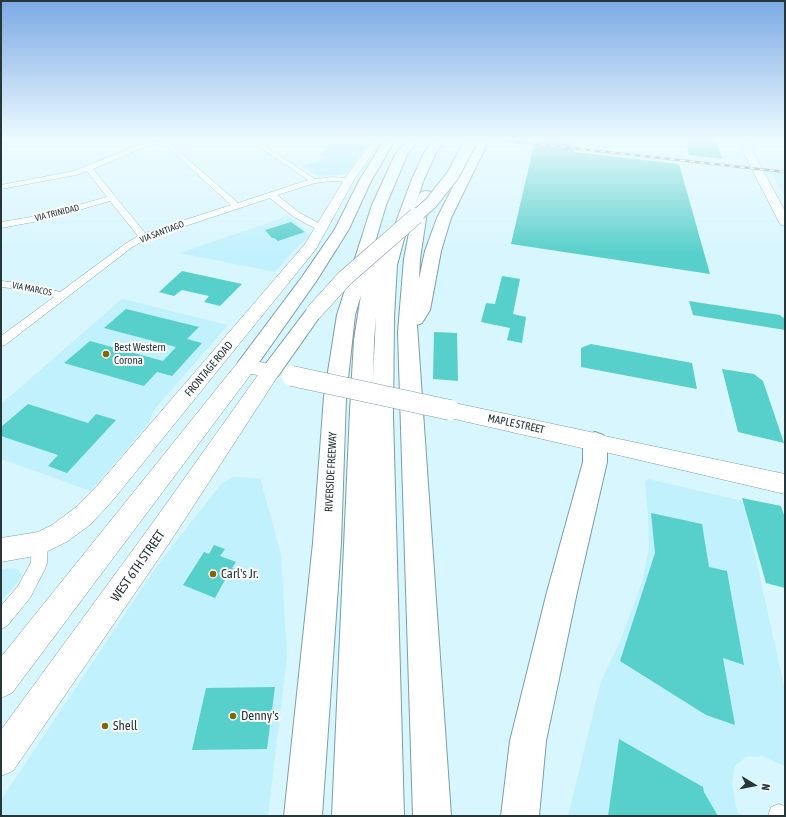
<!DOCTYPE html>
<style>
body{margin:0}
#map{position:relative;width:786px;height:817px;overflow:hidden;background:#d8f6fe;font-family:"Asap Condensed",sans-serif}
canvas{display:block}
.frame{position:absolute;inset:0;border:2px solid #273639;pointer-events:none}
.north{position:absolute;left:734px;top:765px;width:40px;height:40px;-webkit-text-stroke:3px #fdfdfd;paint-order:stroke;rotate:100deg;font-size:11px;font-weight:700;line-height:16px;text-align:center;color:#273639}
.north::after{content:'';display:block;margin:auto;width:14px;height:18px;background:#273639;clip-path:polygon(50% 0,100% 100%,50% 72%,0 100%)}
</style>
<div id="map">
<canvas width="786" height="817"></canvas>
<div class="frame"></div>
<div class="north">N</div>
</div>
<script>
const ctx = document.querySelector('canvas').getContext('2d');
ctx.lineJoin = 'round';
function fillPath(path, color) { ctx.fillStyle = color; ctx.fill(path, 'evenodd'); }
const poly = rows => new Path2D(rows.map(r => 'M' + r).join(''));
function strokePath(path, color, width, dash) { ctx.strokeStyle = color; ctx.lineWidth = width; ctx.lineCap = dash ? 'butt' : 'round'; ctx.setLineDash(dash || []); ctx.stroke(path); }
function write(font, color, halo, rows, align = 'center') {
  ctx.font = font + ' "Asap Condensed",sans-serif'; ctx.lineWidth = 4; ctx.setLineDash([]); ctx.textBaseline = 'middle'; ctx.strokeStyle = halo; ctx.fillStyle = color; for (const [text, x, y, turn = 0] of rows) {
    ctx.save(); ctx.translate(x, y); ctx.rotate((+turn || 0) * Math.PI / 180); ctx.textAlign = isNaN(turn) ? turn : align; if (halo) ctx.strokeText(text, 0, 0); ctx.fillText(text, 0, 0); ctx.restore();
  }
}
fillPath(poly([
 [763,168,785,170,785,197,771,172,765,172],
 [288,216,294,220,310,236,295,249,275,272,180,253],
 [122,299,228,325,153,411,149,423,91,491,1,459,1,404],
 [233,477,260,478,281,554,287,656,268,816,1,816,1,800,157,566,221,484],
 [648,479,743,501,785,690,785,766,762,756,746,757,735,766,732,782,736,807,740,816,568,816,601,681,618,646,642,583,649,548,648,515,645,482],
 [15,568,22,574,18,582,1,601,1,569]
]), '#c1f1fd');
fillPath(poly([
 [336,140,370,140,347,173,341,175,317,176,302,166,327,158,321,154]
]), '#aaeafb');
fillPath(poly([
 [535,140,561,140,566,143,573,141,574,152,679,164,710,274,511,244],
 [686,140,715,140,723,159,689,155],
 [291,222,305,232,278,241,274,238,272,238,265,230],
 [182,271,242,284,220,306,204,302,209,296,182,290,174,296,159,292],
 [502,276,520,279,513,314,526,317,522,343,507,340,510,328,481,322,486,303,495,304],
 [689,301,780,315,782,317,785,318,785,330,693,315],
 [126,309,199,327,187,339,202,343,172,376,157,372,144,386,64,363,90,341,163,361,176,347,104,328],
 [434,332,457,333,458,381,433,379],
 [591,344,692,363,697,389,581,367,581,348],
 [722,369,754,374,763,381,784,443,738,432],
 [28,404,88,423,96,414,116,420,67,473,48,466,58,455,1,436,1,427],
 [742,498,781,506,785,518,785,588,766,583],
 [651,513,702,524,709,567,727,571,744,665,723,658,735,725,706,715,620,661,655,553],
 [214,545,225,549,220,556,236,562,232,568,237,570,232,580,226,578,215,598,183,585,204,552,209,554],
 [275,687,267,749,192,750,206,688],
 [619,739,703,787,704,792,718,816,608,816]
]), '#57cfca');
const minor = poly([
 [161,140,166,140,238,203,308,180,249,140,256,140,315,179,332,177,349,178,353,180,349,182,332,181,315,183,277,195,300,213,324,226,325,228,324,230,318,230,294,217,270,198,146,239,131,248,5,345,1,346,1,336,54,297,29,290,1,287,1,281,30,284,60,292,125,244,138,236,110,201,44,220,1,228,1,222,43,215,107,197,87,171,76,175,1,189,1,185,74,171,136,146,161,140],
 [163,143,231,205,145,233,93,169,140,149,163,143],
 [40,535,46,537,48,543,47,563,45,569,30,598,7,626,1,629,1,606,18,586,28,568,31,562,32,543,34,537,40,535],
 [779,804,785,806,785,816,768,816,771,807,779,804]
]);
const secondary = poly([
 [372,140,382,140,354,180,316,249,113,500,91,524,68,541,40,555,1,562,1,538,38,532,52,525,75,508,97,486,305,244,344,180,372,140],
 [747,140,757,140,753,146,753,152,785,211,785,226,781,225,779,222,743,152,743,146,747,140],
 [595,434,785,474,785,494,588,448,585,442,588,436,595,434]
]);
const primary = poly([
 [246,359,278,366,281,371,172,539,13,771,1,776,1,730,154,521,258,375,251,374,12,693,1,698,1,657,239,361,246,359],
 [450,402,595,433,603,435,606,442,603,449,595,451,450,418,443,416,439,410,443,404,450,402]
]);
const motorway = poly([
 [384,140,395,140,371,181,349,229,317,280,253,371,246,373,239,371,236,366,239,361,302,277,335,229,359,181,384,140],
 [407,140,418,140,407,155,386,205,373,249,378,248,385,252,412,179,424,153,434,140,445,140,436,153,424,179,404,239,397,265,394,317,393,416,404,816,332,816,350,411,354,340,361,295,355,315,346,397,341,543,322,816,284,816,313,543,324,397,337,315,372,205,395,155,407,140],
 [376,317,373,378,374,340,376,317],
 [477,140,489,140,451,218,441,251,430,310,422,323,417,325,451,816,413,816,398,332,404,259,413,212,419,195,421,192,426,191,431,192,433,195,427,212,420,259,419,279,425,251,437,218,477,140],
 [314,306,320,308,323,312,278,376,271,378,264,376,261,371,264,366,308,308,314,306],
 [595,432,603,435,607,442,607,462,577,592,546,741,539,816,501,816,510,741,547,592,583,462,583,442,587,435,595,432]
]);
strokePath(minor, '#7b9ea7', 1);
strokePath(secondary, '#7b9ea7', 1);
strokePath(primary, '#7b9ea7', 1);
strokePath(motorway, '#7b9ea7', 2);
fillPath(minor, '#fff');
fillPath(secondary, '#fff');
fillPath(primary, '#fff');
fillPath(motorway, '#fff');
const rail = poly([
 [501,140,785,172]
]);
strokePath(rail, '#677c80', 2.5);
strokePath(rail, '#fdfdfd', 1.5, [5]);
const primaryBridge = poly([
 [292,376,450,410]
]);
const motorwayBridgeFar1 = poly([
 [415,217,431,203,453,175,470,143]
]);
const motorwayBridge = poly([
 [314,312,345,278,416,216]
]);
strokePath(primaryBridge, '#7b9ea7', 21, []);
strokePath(motorwayBridgeFar1, '#7b9ea7', 14, []);
strokePath(motorwayBridge, '#7b9ea7', 17, []);
strokePath(primaryBridge, '#fff', 20);
strokePath(motorwayBridgeFar1, '#fff', 12);
strokePath(motorwayBridge, '#fff', 16);
const sky = ctx.createLinearGradient(0, 0, 0, 254);
sky.addColorStop(0, '#7baae4');
sky.addColorStop(0.55, '#edfbff');
sky.addColorStop(1, '#edfbff00');
ctx.fillStyle = sky;
ctx.fillRect(0, 0, 786, 254);
for (const [x, y, r, color] of [
 [106,354,4,"#7f6900"],
 [213,574,4,"#7f6900"],
 [233,716,4,"#7f6900"],
 [105,726,4,"#7f6900"]
]) { const dot = new Path2D(); dot.arc(x, y, r, 0, 2 * Math.PI); ctx.fillStyle = color; ctx.fill(dot); strokePath(dot, '#fdfdfd', 1.5); }
write('9px', '#273639', '#fdfdfd', [
 ["VIA TRINIDAD",57,213,-14],
 ["VIA SANTIAGO",162,232,-21],
 ["VIA MARCOS",32,289,11]
]);
write('11px', '#273639', '#fdfdfd', [
 ["Best Western",114,348],
 ["Corona",114,361]
], 'left');
write('11px', '#273639', '#fdfdfd', [
 ["FRONTAGE ROAD",209,369,-50],
 ["MAPLE STREET",516,424,12],
 ["RIVERSIDE FREEWAY",331,472,-87]
]);
write('13px', '#273639', '#fdfdfd', [
 ["WEST 6TH STREET",138,566,-55]
]);
write('13px', '#273639', '#fdfdfd', [
 ["Carl's Jr.",221,574],
 ["Denny's",241,716],
 ["Shell",113,726]
], 'left');
</script>
